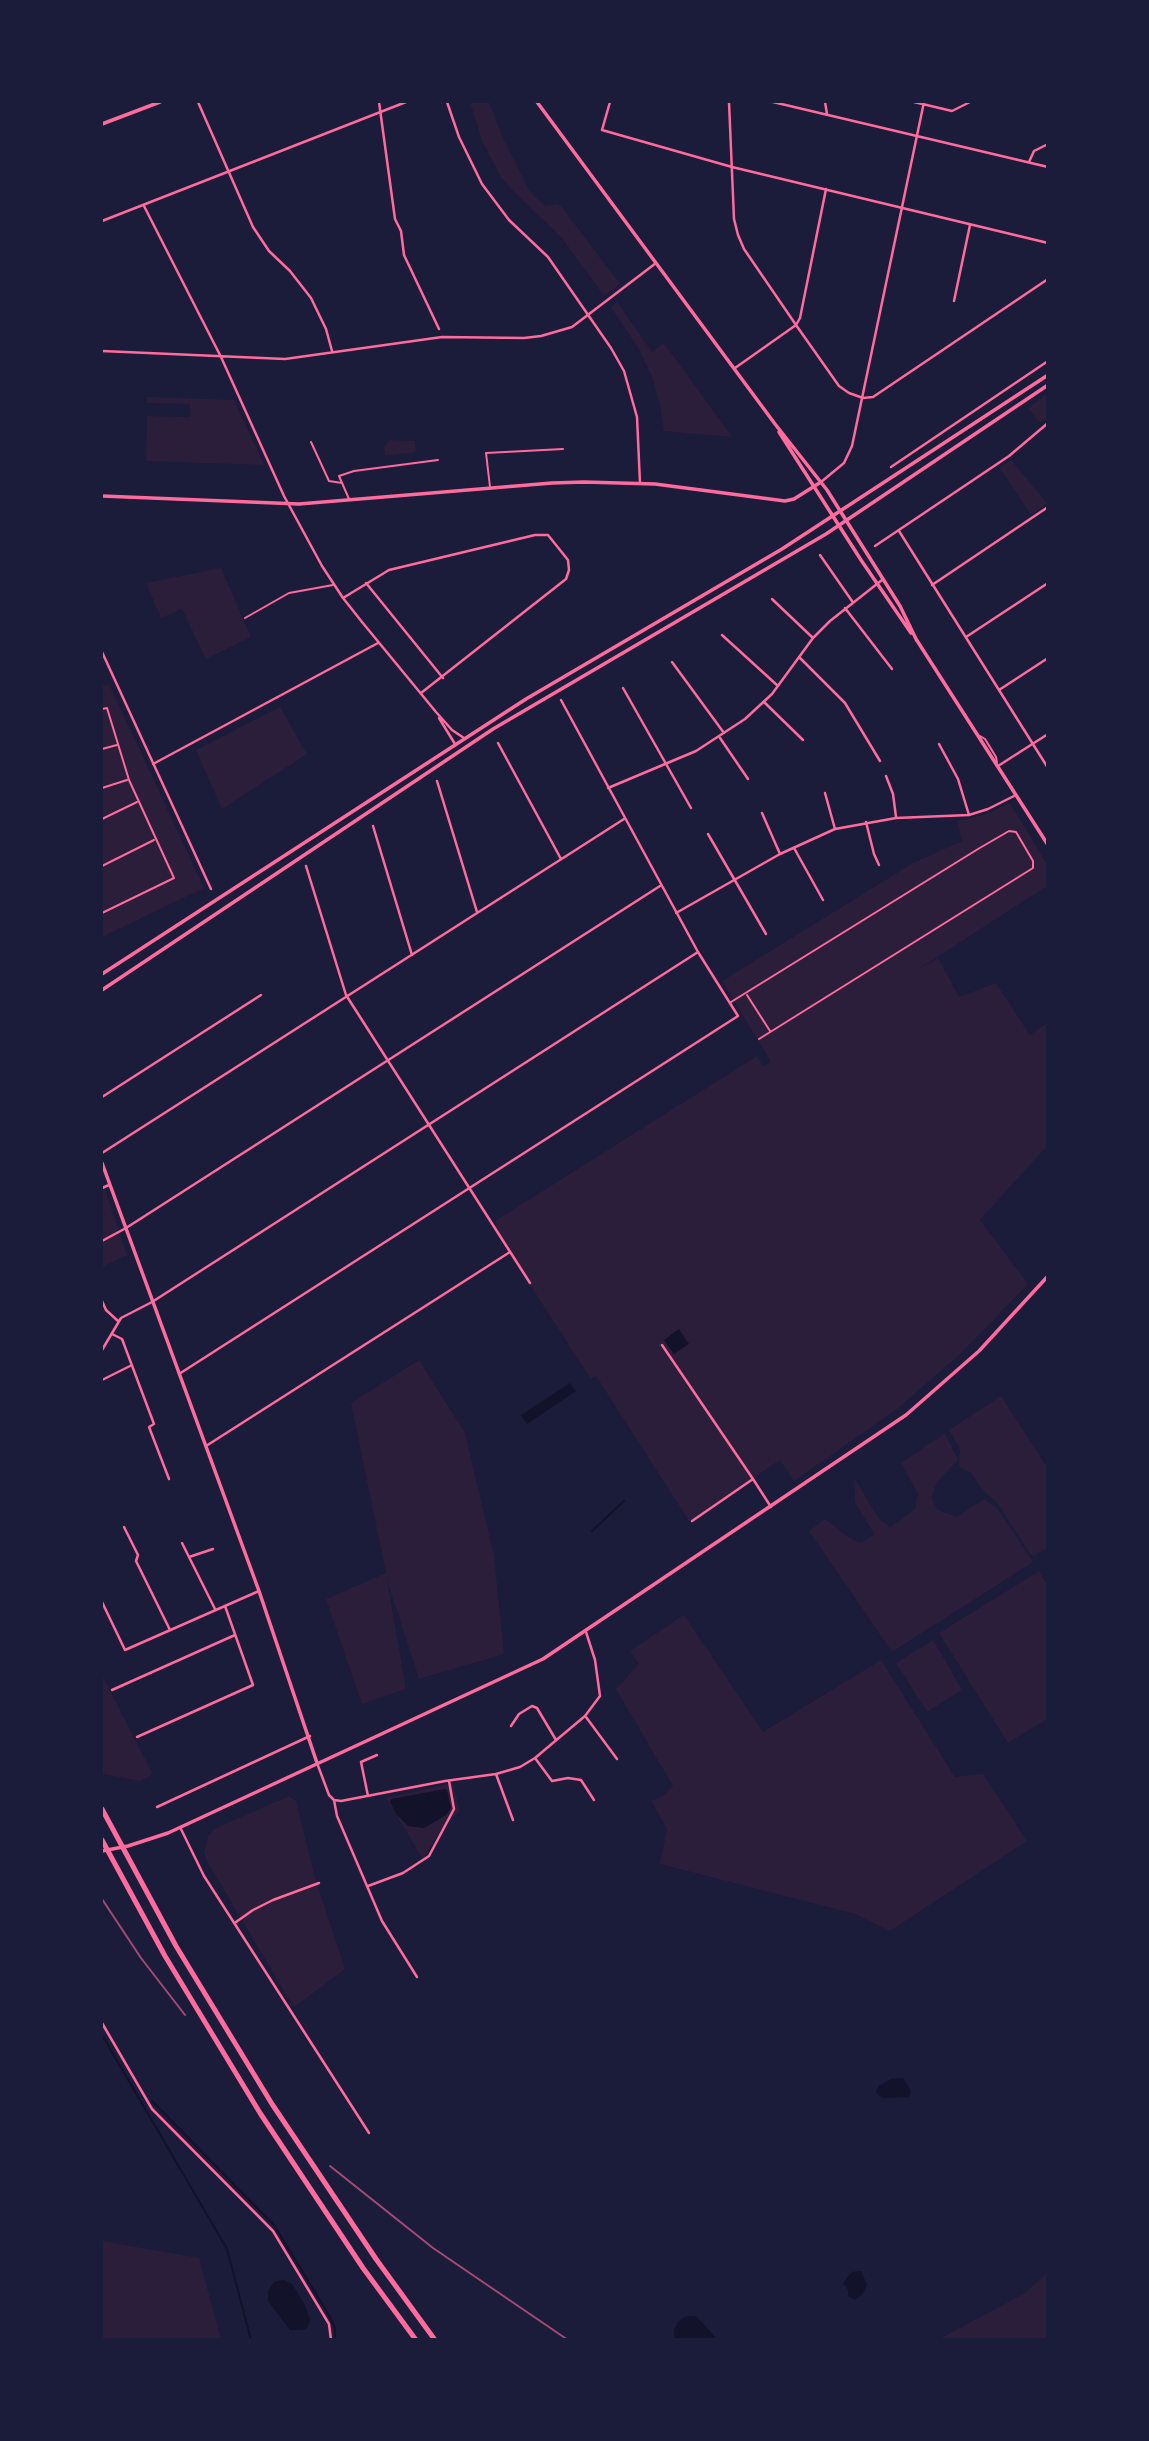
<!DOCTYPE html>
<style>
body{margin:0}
#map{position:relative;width:1149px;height:2441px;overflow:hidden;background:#1b1b3a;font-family:"DejaVu Sans",sans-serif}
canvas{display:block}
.frame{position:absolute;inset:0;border:103px solid #1b1b3a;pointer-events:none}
</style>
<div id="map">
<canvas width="1149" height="2441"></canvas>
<div class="frame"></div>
</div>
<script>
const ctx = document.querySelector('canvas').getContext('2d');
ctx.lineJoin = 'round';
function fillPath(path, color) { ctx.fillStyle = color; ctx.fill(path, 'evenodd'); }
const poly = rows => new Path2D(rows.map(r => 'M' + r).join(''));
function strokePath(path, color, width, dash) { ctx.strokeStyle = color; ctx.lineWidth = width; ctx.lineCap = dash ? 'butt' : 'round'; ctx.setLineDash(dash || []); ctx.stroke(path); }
fillPath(poly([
 [470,102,489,102,503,138,530,192,545,206,556,204,561,206,620,284,604,296,562,238,511,189,501,177,482,141],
 [617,302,652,352,664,343,732,437,664,431,660,404,652,377,639,349,611,307],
 [1047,394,1047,418,1042,422,1038,421,1028,408],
 [147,397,234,400,264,465,146,461,147,416,190,417,190,404,147,403],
 [390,440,415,441,416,452,385,456,384,447],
 [1011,460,1047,503,1031,515,1000,468],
 [221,568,251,637,206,659,182,609,161,618,146,583],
 [109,684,204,888,102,937,102,686],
 [280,707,307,754,222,809,196,750],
 [1010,803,1047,864,1047,886,917,970,938,958,959,997,996,983,1030,1035,1047,1023,1047,1146,980,1220,1028,1284,958,1356,897,1409,836,1452,794,1481,780,1460,689,1521,596,1376,591,1379,493,1228,498,1225,495,1221,757,1056,763,1066,771,1062,722,981,913,863,962,841,957,821,986,814],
 [102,1181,127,1255,102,1267],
 [419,1360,465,1433,494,1556,504,1654,419,1679,387,1580,406,1689,362,1704,326,1599,386,1573,351,1403],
 [1001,1396,1047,1467,1047,1548,1034,1556,1030,1554,997,1502,986,1494,971,1473,959,1467,960,1450,949,1430],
 [945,1433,958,1460,937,1482,931,1497,937,1509,956,1517,984,1499,997,1508,1033,1562,892,1652,809,1531,825,1519,851,1539,859,1542,865,1541,874,1534,855,1502,854,1477,879,1519,890,1527,902,1519,915,1509,918,1494,901,1463],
 [1039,1571,1047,1584,1047,1719,1008,1743,939,1633],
 [684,1615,763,1732,881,1660,955,1777,983,1774,1027,1841,890,1931,855,1914,660,1864,667,1829,651,1801,663,1796,673,1786,616,1689,639,1664,630,1651],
 [933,1640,962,1690,927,1712,896,1663],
 [102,1675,153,1774,140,1781,102,1774],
 [453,1783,460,1811,454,1817,449,1817,423,1859,386,1798],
 [289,1796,296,1801,315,1878,345,1969,296,2006,293,2006,207,1861,204,1852,208,1836,214,1829],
 [102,2241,199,2258,221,2339,102,2339],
 [1047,2273,1047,2339,939,2339,1025,2293]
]), '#2a1e3b');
fillPath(poly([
 [679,1329,689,1344,674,1354,664,1340],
 [570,1383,576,1391,527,1424,521,1415],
 [445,1789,447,1790,451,1808,446,1815,424,1828,408,1826,396,1814,390,1802,391,1799],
 [903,2078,911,2091,909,2097,883,2098,878,2095,876,2091,879,2086,891,2079],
 [861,2271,867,2285,863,2294,855,2300,848,2296,848,2290,843,2283,852,2272],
 [283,2280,292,2284,305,2305,310,2320,307,2328,303,2330,290,2330,268,2301,268,2291,274,2282],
 [686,2316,696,2316,717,2339,674,2339,674,2330,678,2322]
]), '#12122b');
strokePath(poly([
 [592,1531,624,1501],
 [102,2035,227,2249,251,2340],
 [152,2101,274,2225,329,2315,335,2328,335,2340]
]), '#12122b', 2);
strokePath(poly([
 [311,442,329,481,342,483],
 [490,487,486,453,563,449],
 [349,499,339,476,354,471,438,460],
 [245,618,289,593,333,585],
 [102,709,107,708,129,780,174,878,102,913],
 [980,736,985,739,996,757,997,763],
 [102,749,117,745],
 [102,788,127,780],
 [102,819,137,802],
 [102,866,154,840],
 [747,995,770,1031],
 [731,1002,978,849,1009,831,1016,832,1033,861,1033,868,759,1039]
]), '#ff6b9d', 2);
strokePath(poly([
 [198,102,253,227,269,251,290,271,311,298,326,329,332,351],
 [379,102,395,219,401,231,404,255,439,329],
 [447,102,459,137,482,184,509,220,548,257,611,348,624,371,637,417,640,483],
 [610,102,602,130,732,167,1048,243],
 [729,102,734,219,738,235,744,249,796,325,839,386,849,393,863,398,873,397,1048,279],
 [773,102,1048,167],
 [825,102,827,114],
 [914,102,952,111,970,102],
 [1029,162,1034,151,1048,144],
 [144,206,221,357,284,496,322,566,343,598,362,622,436,712,452,730,464,738],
 [102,221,406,102],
 [954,301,970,225],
 [102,351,285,359,442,337,524,338,541,336,572,327,656,263],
 [735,368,796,325,800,318,826,189],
 [891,467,1048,361],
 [821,482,844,463,852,446,924,102],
 [899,531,1048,768],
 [875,546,1009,456,1048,423],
 [820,555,852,601],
 [366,583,443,678],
 [932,585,1048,507],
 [343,598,389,570,535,535,548,535,568,560,569,570,566,579,421,693],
 [772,599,813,638],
 [845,608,892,669],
 [722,635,778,686],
 [966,637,1048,583],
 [102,652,211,889],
 [799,657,845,703,880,761],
 [672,662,724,733],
 [623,688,691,808],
 [999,690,1048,658],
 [764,702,803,740],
 [439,718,455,744],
 [720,738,748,779],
 [498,743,561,859],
 [939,744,958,779,969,815],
 [153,764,378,643],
 [998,766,1048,734],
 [886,776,893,794,896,817],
 [437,781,477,912],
 [608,788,696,751,745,719,772,694,813,638,830,621,882,580],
 [825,793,835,829],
 [762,813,780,854],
 [866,822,874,854,879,865],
 [373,826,412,955],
 [708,834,766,934],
 [794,848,823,900],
 [306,866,346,995,530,1283],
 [676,913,780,854,835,829,896,818,969,815,988,809,1016,795],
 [102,1097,261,995],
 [102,1153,624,819],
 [102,1188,109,1185],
 [102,1241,126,1228,660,886],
 [102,1301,106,1310,118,1321],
 [112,1334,122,1339,154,1424,149,1427,169,1479],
 [662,1345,753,1479],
 [102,1350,121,1318,152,1302,698,952],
 [179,1374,738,1016,698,952,561,700],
 [102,1380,132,1365],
 [206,1446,510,1252],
 [692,1521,753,1479,771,1507],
 [124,1527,138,1555,136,1561,170,1630],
 [182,1543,215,1609],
 [189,1557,213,1549],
 [102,1602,125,1650,259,1591],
 [112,1690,235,1635],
 [586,1717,617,1759],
 [511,1726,519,1714,532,1706,537,1708,556,1740],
 [137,1737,253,1685,225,1606],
 [535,1758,552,1781,568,1778,581,1780,594,1800],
 [317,1763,329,1795,334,1800,337,1816,382,1921,417,1977],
 [496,1774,513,1820],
 [368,1796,361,1762,377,1755],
 [334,1800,341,1801,445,1781,496,1774,520,1767,535,1758,585,1716,600,1696,595,1660,586,1632],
 [157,1807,310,1736],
 [180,1827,204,1876,369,2133],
 [368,1886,403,1873,429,1856,454,1809,449,1781],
 [236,1922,253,1910,273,1900,319,1883],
 [102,2023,152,2109,273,2231,329,2324,331,2340]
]), '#ff6b9d', 2.5);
strokePath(poly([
 [537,102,775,424,827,490,900,606,917,641],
 [102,124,160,102],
 [779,432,861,560,911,633],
 [102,496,299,504,552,483,584,482,655,484,785,501,794,499,821,482],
 [916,639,1048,845],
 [102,974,526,699,782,549,1048,375],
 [102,990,493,729,826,534,1048,385],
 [102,1163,259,1591,317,1763],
 [102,1851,128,1846,168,1833,543,1659,906,1415,979,1351,1048,1276]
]), '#ff6b9d', 3.5);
strokePath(poly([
 [102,1809,176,1946,272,2104,376,2259,435,2340],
 [102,1840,165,1956,260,2113,363,2268,416,2340]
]), '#ff6b9d', 5);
strokePath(poly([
 [102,1899,141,1958,185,2015],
 [330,2166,433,2248,568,2340]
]), '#a44b75', 2);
</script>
